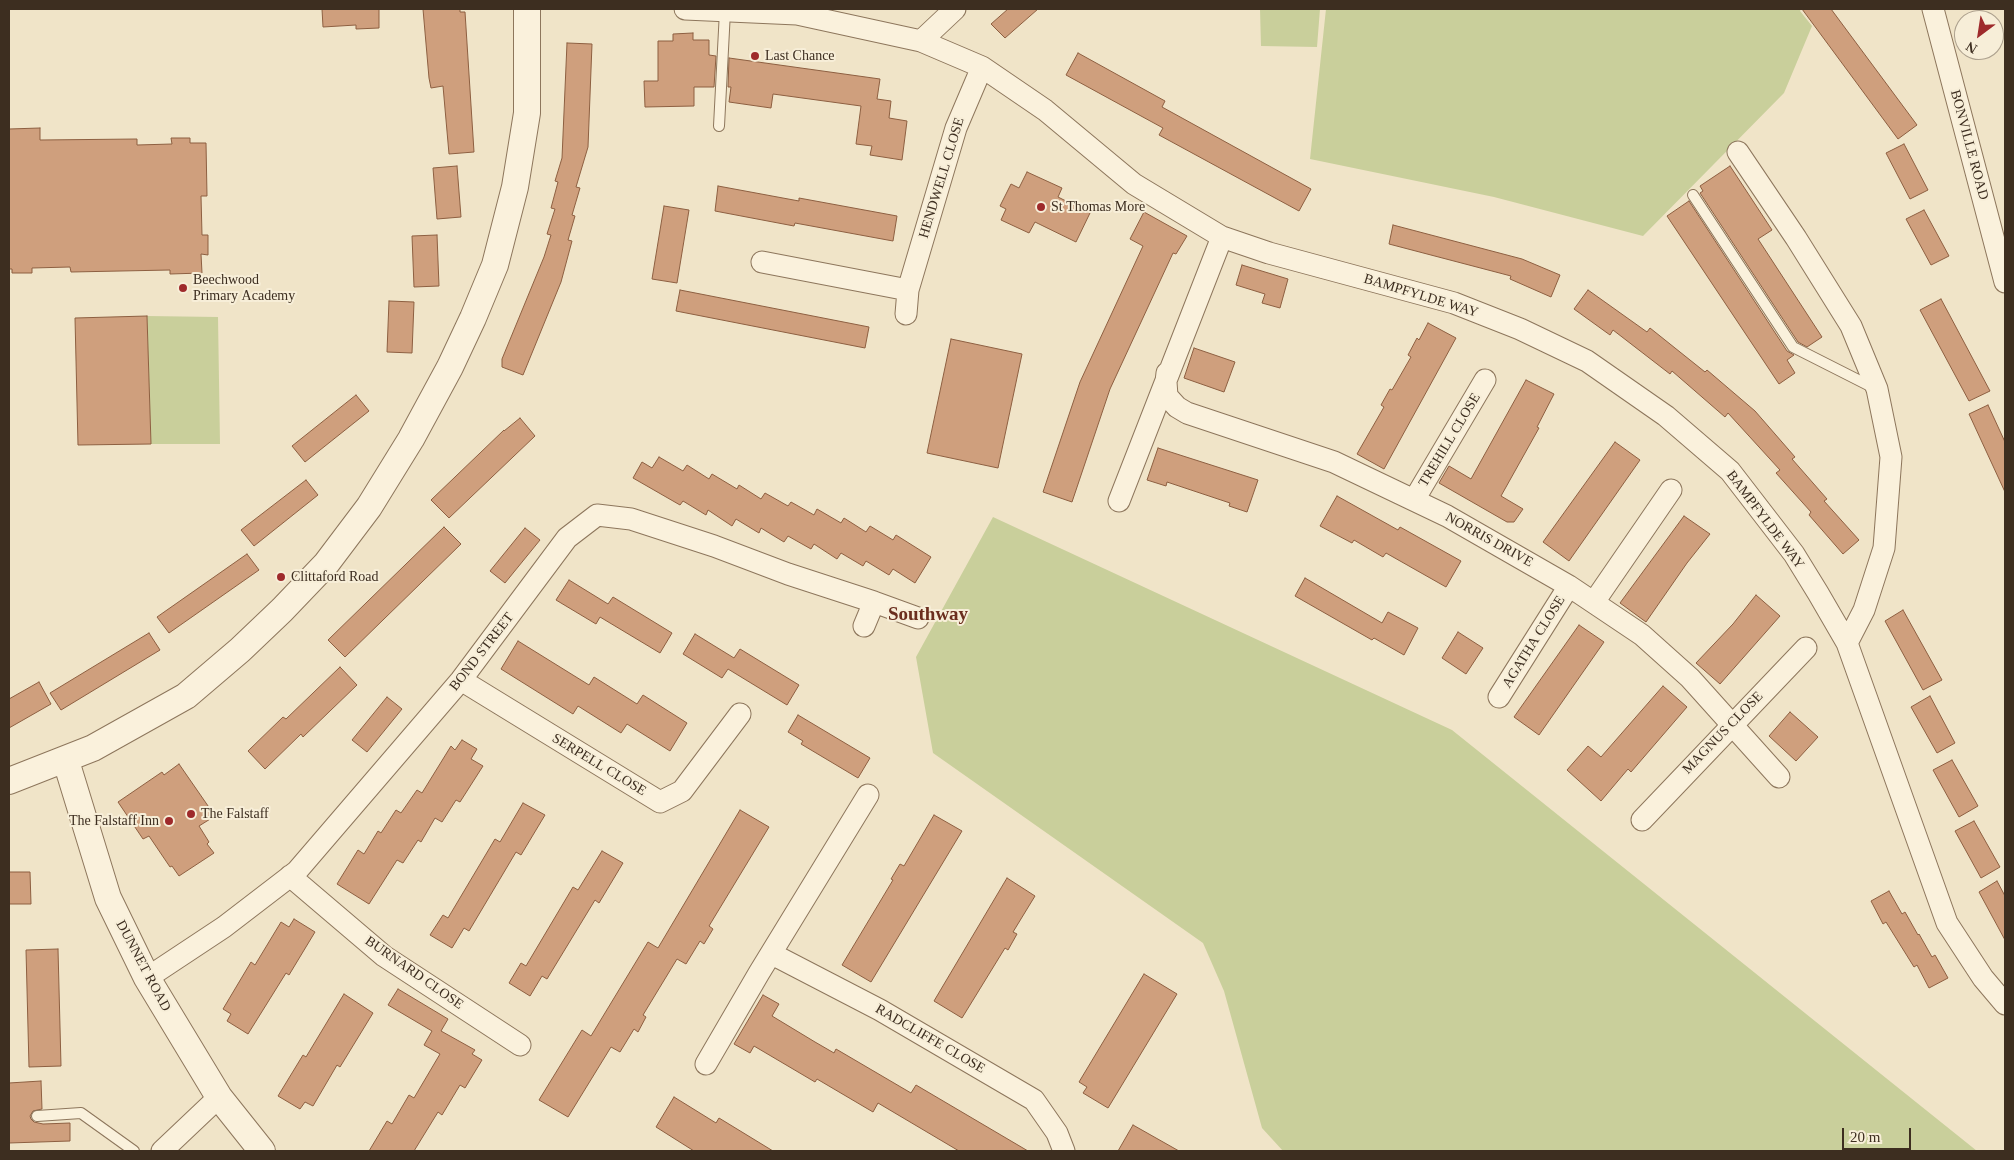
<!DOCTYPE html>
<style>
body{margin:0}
#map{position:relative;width:2014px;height:1160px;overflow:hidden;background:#f0e4c8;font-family:Georgia,serif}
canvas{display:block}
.frame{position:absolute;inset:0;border:10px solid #3d2e20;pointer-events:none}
.north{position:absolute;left:1954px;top:10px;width:50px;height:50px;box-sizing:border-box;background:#f7eed8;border:1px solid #ada18e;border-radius:50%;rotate:211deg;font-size:14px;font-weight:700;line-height:20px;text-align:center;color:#3d2e20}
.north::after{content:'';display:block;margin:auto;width:18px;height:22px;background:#9e2a2b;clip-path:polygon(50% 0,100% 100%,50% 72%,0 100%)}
.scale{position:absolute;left:1842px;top:1128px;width:69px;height:22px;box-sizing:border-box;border:2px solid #3d2e20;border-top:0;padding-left:6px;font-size:15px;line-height:18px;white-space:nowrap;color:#3d2e20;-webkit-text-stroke:4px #f7eed8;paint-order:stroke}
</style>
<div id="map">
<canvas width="2014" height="1160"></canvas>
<div class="frame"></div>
<div class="north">N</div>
<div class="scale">20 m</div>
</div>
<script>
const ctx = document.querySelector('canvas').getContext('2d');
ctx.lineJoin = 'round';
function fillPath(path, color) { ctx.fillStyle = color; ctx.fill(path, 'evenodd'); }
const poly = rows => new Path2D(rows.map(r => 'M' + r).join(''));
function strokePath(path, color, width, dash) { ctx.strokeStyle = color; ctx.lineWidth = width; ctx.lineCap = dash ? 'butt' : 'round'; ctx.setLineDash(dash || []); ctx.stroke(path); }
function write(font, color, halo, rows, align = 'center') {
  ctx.font = font + ' Georgia,serif'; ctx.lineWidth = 4; ctx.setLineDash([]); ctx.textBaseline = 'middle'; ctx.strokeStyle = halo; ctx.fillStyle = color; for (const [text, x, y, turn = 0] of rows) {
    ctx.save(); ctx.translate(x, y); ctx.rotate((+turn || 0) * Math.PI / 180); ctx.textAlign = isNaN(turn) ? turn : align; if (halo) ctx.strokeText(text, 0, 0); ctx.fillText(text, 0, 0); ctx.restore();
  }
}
fillPath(poly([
 [1260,9,1320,9,1317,47,1261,46],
 [1326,9,1801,9,1800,11,1812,26,1784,93,1643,236,1494,197,1310,159],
 [147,316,218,317,220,444,151,444],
 [993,517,1452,730,1977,1151,1283,1151,1262,1128,1224,991,1203,943,933,753,916,657]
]), '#c9cf9b');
const building = poly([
 [322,9,379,9,379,28,356,29,356,25,323,27,322,9],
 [423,9,460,9,460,12,465,12,474,152,449,154,443,86,431,88,429,78,423,9],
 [1008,9,1038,9,1005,38,991,24,1008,9],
 [1802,9,1831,9,1917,125,1898,139,1802,9],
 [693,33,693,40,709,40,709,55,716,56,714,87,694,87,694,106,645,107,644,81,658,81,658,41,673,41,673,34,693,33],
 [567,43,592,44,588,147,576,187,580,188,572,215,575,216,568,240,572,241,561,282,523,375,502,367,502,359,544,257,551,235,547,234,555,209,551,208,558,182,555,181,562,158,567,43],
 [1078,53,1165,101,1162,107,1311,189,1299,211,1159,135,1163,128,1066,75,1078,53],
 [729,58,880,79,877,99,891,101,889,118,907,121,902,160,870,155,872,146,856,144,861,106,773,94,771,108,729,102,731,87,728,87,729,58],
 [40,128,40,140,137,139,137,145,172,144,171,138,190,138,190,143,206,143,207,196,201,196,202,235,208,235,208,255,201,254,202,273,170,274,170,270,71,272,70,267,32,268,32,273,12,273,12,269,9,269,9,129,40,128],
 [1904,144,1928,190,1910,199,1886,153,1904,144],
 [457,166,461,217,437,219,433,168,457,166],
 [1730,166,1772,230,1758,239,1822,337,1807,347,1798,342,1700,193,1703,191,1700,186,1730,166],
 [1027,172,1062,188,1058,197,1090,213,1076,242,1035,222,1029,233,1001,220,1006,209,1000,206,1011,184,1019,188,1027,172],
 [718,186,799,201,799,198,897,216,893,241,795,223,794,226,715,211,718,186],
 [1689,201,1787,351,1794,355,1787,360,1795,373,1779,384,1667,216,1689,201],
 [664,206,689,210,677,283,652,279,664,206],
 [1924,210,1949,256,1931,265,1906,219,1924,210],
 [1144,212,1187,236,1176,254,1173,253,1110,389,1072,502,1043,492,1080,382,1143,246,1130,239,1144,212],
 [1393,225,1522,259,1560,275,1551,297,1510,279,1511,276,1389,244,1393,225],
 [437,235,439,286,414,287,412,236,437,235],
 [1242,265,1288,279,1280,308,1262,303,1265,294,1236,285,1242,265],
 [680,290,869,327,865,348,676,311,680,290],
 [1588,290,1647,332,1650,328,1705,372,1707,370,1755,411,1795,457,1792,459,1827,499,1824,501,1859,540,1843,554,1809,515,1811,512,1776,473,1780,470,1728,413,1725,417,1672,371,1670,374,1613,330,1610,335,1574,309,1588,290],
 [1941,299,1990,391,1969,401,1920,310,1941,299],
 [389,301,414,302,412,353,387,352,389,301],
 [147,316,151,444,78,445,75,318,147,316],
 [1428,323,1456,338,1384,469,1357,454,1384,407,1381,405,1390,389,1392,390,1411,357,1408,355,1417,338,1419,340,1428,323],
 [951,339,1022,354,998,468,927,453,951,339],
 [1194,348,1235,362,1224,392,1184,378,1194,348],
 [1526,380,1554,394,1537,427,1539,428,1501,496,1523,509,1514,522,1507,522,1439,483,1449,466,1471,479,1526,380],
 [356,395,369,411,305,462,292,446,356,395],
 [1988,405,2005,442,2005,492,1969,414,1988,405],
 [520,418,535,436,449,518,431,500,504,430,504,431,520,418],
 [1615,442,1640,460,1569,561,1543,542,1615,442],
 [1158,448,1258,480,1247,512,1229,506,1230,503,1167,482,1166,486,1147,480,1158,448],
 [659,457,683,471,687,465,709,479,712,474,737,489,739,485,761,499,765,493,788,506,791,502,814,515,817,509,841,523,844,518,866,532,870,526,893,540,896,535,931,557,915,583,893,569,889,575,866,561,863,566,841,553,837,559,814,544,811,549,788,536,784,542,761,528,759,533,736,519,732,526,708,510,706,515,683,501,680,505,633,478,642,462,652,468,659,457],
 [306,480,318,495,254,546,241,530,306,480],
 [1337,496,1398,530,1400,527,1461,561,1446,587,1386,553,1383,557,1354,540,1352,543,1320,526,1337,496],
 [1684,516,1710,534,1687,563,1646,622,1620,603,1684,516],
 [444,527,461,544,345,657,328,640,444,527],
 [525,528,540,540,505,583,490,571,525,528],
 [247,554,259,570,169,633,157,617,247,554],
 [1305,578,1382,623,1388,612,1418,628,1404,655,1374,638,1372,640,1295,596,1305,578],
 [569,580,608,604,613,597,672,633,660,653,600,617,596,624,556,600,569,580],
 [1756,595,1780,616,1720,684,1696,663,1733,624,1756,595],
 [1903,610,1942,680,1923,690,1885,621,1903,610],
 [1579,625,1604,642,1539,735,1514,717,1579,625],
 [1458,632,1483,648,1466,674,1442,658,1458,632],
 [149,633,160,650,61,710,50,693,149,633],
 [695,634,734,658,740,649,799,685,787,705,728,669,722,678,683,654,695,634],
 [518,641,589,685,594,677,637,704,643,695,687,723,670,751,627,724,621,733,578,706,573,714,501,669,518,641],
 [340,667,357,685,303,737,301,734,265,769,248,751,283,717,286,719,340,667],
 [39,682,51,704,9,728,9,699,39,682],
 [1663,686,1687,707,1631,772,1628,769,1601,801,1567,770,1588,746,1601,757,1663,686],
 [1930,696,1955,743,1937,753,1911,707,1930,696],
 [387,697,402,709,367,752,352,740,387,697],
 [1790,712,1818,737,1796,761,1769,736,1790,712],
 [798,715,870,758,858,778,801,744,803,741,788,732,798,715],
 [462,740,477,749,471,759,483,766,460,802,456,800,442,822,435,818,421,842,418,840,403,863,397,860,369,904,337,884,358,850,364,854,378,831,381,833,396,810,401,813,417,790,422,793,451,746,455,750,462,740],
 [1952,760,1978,806,1959,817,1933,770,1952,760],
 [179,764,215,816,199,826,209,842,207,844,214,853,179,876,172,866,170,867,149,836,143,839,118,802,162,772,164,775,179,764],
 [523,803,545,815,521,855,516,852,469,931,464,928,452,948,430,935,443,915,448,918,495,839,500,842,523,803],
 [740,810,769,827,709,926,713,929,704,944,700,941,686,964,677,959,643,1015,646,1017,638,1032,634,1029,620,1052,611,1047,568,1117,539,1100,582,1030,591,1036,648,942,658,948,740,810],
 [934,815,962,831,871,982,842,965,893,880,891,879,900,864,904,866,934,815],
 [1974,821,2000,867,1981,878,1955,831,1974,821],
 [602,851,623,863,599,903,595,900,547,979,542,976,530,996,509,983,521,963,526,966,573,887,578,890,602,851],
 [9,872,30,872,31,904,9,904,9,872],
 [1007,878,1035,896,1013,932,1017,934,1008,950,1005,948,962,1018,934,1001,1007,878],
 [1997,881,2005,896,2005,940,1979,892,1997,881],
 [1889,891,1902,914,1905,912,1918,935,1919,934,1932,957,1935,955,1948,978,1929,988,1917,965,1914,967,1886,922,1883,924,1871,901,1889,891],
 [294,919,315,932,289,975,286,973,248,1034,227,1021,231,1014,223,1009,251,962,255,965,281,922,289,927,294,919],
 [58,949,61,1066,29,1067,26,950,58,949],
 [1144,974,1177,994,1108,1108,1083,1093,1087,1087,1079,1082,1144,974],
 [398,989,448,1019,441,1031,475,1050,472,1054,482,1060,465,1088,460,1085,442,1115,438,1112,414,1151,369,1151,387,1121,392,1124,409,1095,414,1098,440,1054,424,1045,432,1031,388,1005,398,989],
 [344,994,373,1013,340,1067,337,1065,313,1106,305,1102,300,1109,278,1096,303,1055,306,1057,344,994],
 [763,995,779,1004,772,1016,815,1042,834,1053,836,1049,911,1093,916,1085,1028,1151,959,1151,878,1103,873,1112,817,1079,815,1082,754,1046,750,1053,734,1044,763,995],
 [41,1081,42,1109,33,1111,30,1116,31,1119,34,1122,43,1124,70,1123,70,1141,9,1143,9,1083,41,1081],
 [674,1097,716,1123,719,1118,773,1151,694,1151,656,1127,674,1097],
 [1133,1125,1179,1151,1118,1151,1133,1125]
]);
fillPath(building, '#cf9f7d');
strokePath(building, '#8d5f41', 1);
const service = poly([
 [719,126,725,11],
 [1693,195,1793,347,1874,388],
 [37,1116,81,1113,134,1151]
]);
const minor = poly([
 [685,9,797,14,921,41,982,67,1045,110,1134,184,1222,237,1269,253,1454,303,1520,329,1587,361,1666,416,1730,471,1794,554,1818,593,1847,643,1947,923,1983,978,2005,1004],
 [1933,9,2005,282],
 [921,41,955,9],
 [1738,152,1796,238,1851,326,1877,389,1891,457,1884,548,1864,610,1847,643],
 [762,262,908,290],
 [906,314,908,290,956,128,982,67],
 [1167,373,1166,382,1167,396,1177,407,1187,413,1334,462,1447,516,1569,586,1642,635,1690,678,1779,777],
 [1414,500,1485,380],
 [1119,501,1222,237],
 [1594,602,1671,490],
 [864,626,874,602],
 [461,680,660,802,682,791,740,714],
 [1499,697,1569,586],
 [1642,820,1806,648],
 [290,876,384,956,520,1045],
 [772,954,880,1010,1034,1100,1057,1133,1064,1151],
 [147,978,224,927,297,871,461,680,567,538,597,515,631,519,714,546,788,574,874,602,918,618],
 [706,1064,759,973,868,795],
 [162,1151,219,1097]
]);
const tertiary = poly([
 [66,761,108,898,147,978,219,1097,262,1151],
 [9,781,93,748,186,696,240,650,282,610,326,564,369,507,411,439,450,367,473,318,495,265,515,187,527,113,527,9]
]);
strokePath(service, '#8d765c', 12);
strokePath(minor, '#8d765c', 23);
strokePath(tertiary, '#8d765c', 28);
strokePath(service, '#faf1dc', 10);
strokePath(minor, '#faf1dc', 21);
strokePath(tertiary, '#faf1dc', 26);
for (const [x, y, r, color] of [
 [755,56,5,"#9e2a2b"],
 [1041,207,5,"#9e2a2b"],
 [183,288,5,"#9e2a2b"],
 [281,577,5,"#9e2a2b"],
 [191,814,5,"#9e2a2b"],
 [169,821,5,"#9e2a2b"]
]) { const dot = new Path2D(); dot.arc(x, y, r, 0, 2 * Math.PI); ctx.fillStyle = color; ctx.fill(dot); strokePath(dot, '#f7eed8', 2); }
write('14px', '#3d2e20', '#f7eed8', [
 ["Last Chance",765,56],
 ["St Thomas More",1051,207],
 ["Beechwood",193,280],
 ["Primary Academy",193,296],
 ["Clittaford Road",291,577],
 ["The Falstaff",201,814],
 ["The Falstaff Inn",159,821,"right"]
], 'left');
write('14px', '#3d2e20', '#f7eed8', [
 ["BONVILLE ROAD",1969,145,75],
 ["HENDWELL CLOSE",942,178,-73],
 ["BAMPFYLDE WAY",1421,296,17],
 ["TREHILL CLOSE",1450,440,-59],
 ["BAMPFYLDE WAY",1765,520,53],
 ["NORRIS DRIVE",1489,540,29],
 ["AGATHA CLOSE",1534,642,-58],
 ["BOND STREET",482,652,-52],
 ["MAGNUS CLOSE",1723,733,-46],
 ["SERPELL CLOSE",599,765,31],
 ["DUNNET ROAD",143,966,62],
 ["BURNARD CLOSE",414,973,35],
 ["RADCLIFFE CLOSE",930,1039,30]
]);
write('bold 19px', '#6b2e1e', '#f7eed8', [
 ["Southway",928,615]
]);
</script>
